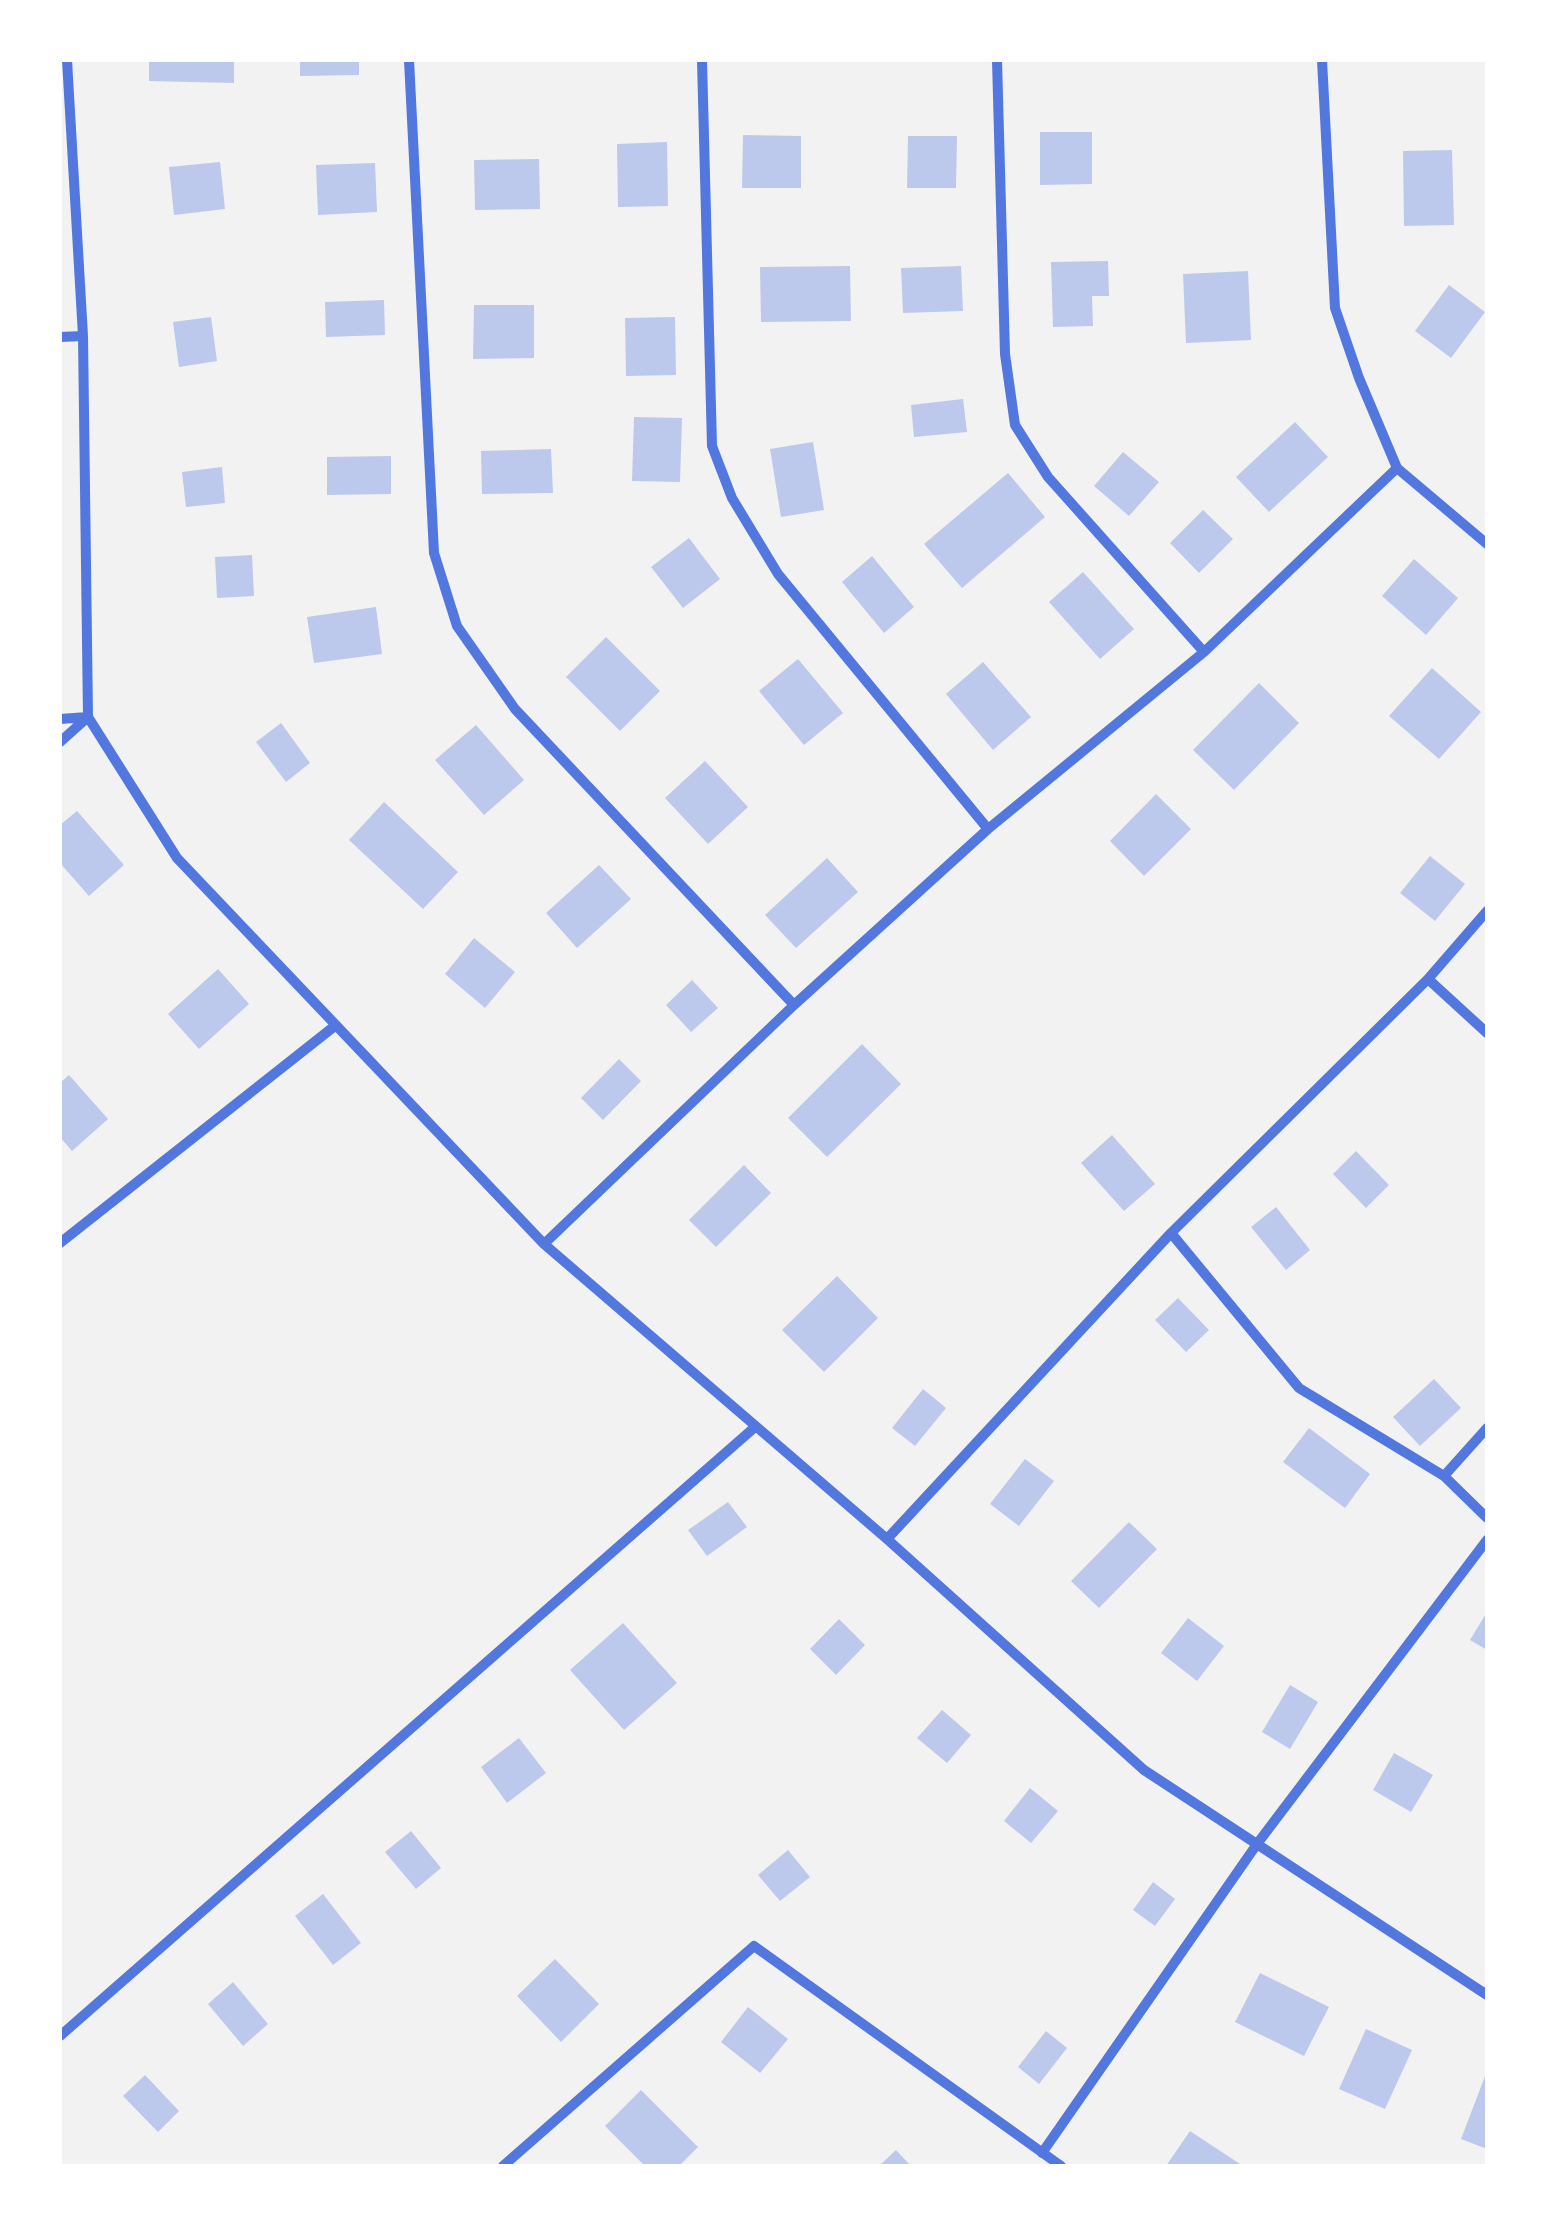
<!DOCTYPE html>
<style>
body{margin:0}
#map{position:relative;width:1547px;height:2226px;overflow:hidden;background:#f2f2f2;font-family:"PT Sans Narrow",sans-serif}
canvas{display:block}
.frame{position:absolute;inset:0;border:62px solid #fff;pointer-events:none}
</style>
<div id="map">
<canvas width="1547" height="2226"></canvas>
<div class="frame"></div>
</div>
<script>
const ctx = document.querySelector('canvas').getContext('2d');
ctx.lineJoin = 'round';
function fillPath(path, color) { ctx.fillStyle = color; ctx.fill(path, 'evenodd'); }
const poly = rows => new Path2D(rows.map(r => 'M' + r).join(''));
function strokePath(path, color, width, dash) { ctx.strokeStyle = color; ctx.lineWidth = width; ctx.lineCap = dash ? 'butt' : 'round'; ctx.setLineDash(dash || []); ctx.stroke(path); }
fillPath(poly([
 [149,60,234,60,234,83,149,81],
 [300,60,359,60,359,75,300,76],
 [1040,132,1092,132,1092,184,1040,185],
 [743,135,801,136,801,188,742,188],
 [908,136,957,136,956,188,907,188],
 [667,142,668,206,618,207,617,144],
 [1452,150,1454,225,1404,226,1403,151],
 [539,159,540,209,475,210,474,160],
 [220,162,225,209,174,215,169,167],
 [375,163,377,212,318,215,316,165],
 [1108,261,1109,296,1092,296,1093,326,1053,327,1051,262],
 [850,266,851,321,761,322,760,267],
 [961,266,963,311,903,313,901,268],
 [1248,271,1251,340,1186,343,1183,274],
 [1449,285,1485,312,1451,358,1415,331],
 [384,300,385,335,326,337,325,302],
 [474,305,534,305,534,358,473,359],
 [211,317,217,361,179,367,173,322],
 [675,317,676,375,626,376,625,318],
 [963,399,967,432,914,437,911,405],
 [634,417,682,418,680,482,632,481],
 [1295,422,1328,457,1269,512,1236,477],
 [813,442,824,510,781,517,770,449],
 [551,449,553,493,482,494,481,451],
 [1123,452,1159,482,1129,516,1094,486],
 [391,456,391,494,327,495,327,457],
 [222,467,225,503,186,507,182,472],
 [1008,473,1045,517,962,588,924,544],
 [1203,510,1233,539,1199,573,1170,543],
 [689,538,720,579,683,608,651,567],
 [252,555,254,596,217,598,215,557],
 [872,556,914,607,884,633,842,582],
 [1414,559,1458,598,1426,635,1382,596],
 [1083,572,1134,629,1100,659,1049,602],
 [376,607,382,654,314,663,307,617],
 [606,637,660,691,620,731,566,677],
 [798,659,843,713,804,745,759,691],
 [983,662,1031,717,993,750,946,694],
 [1432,668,1481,712,1439,759,1389,716],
 [1259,683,1299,723,1234,790,1193,750],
 [281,723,310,763,286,782,256,742],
 [476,725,524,780,484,815,435,760],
 [705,761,748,807,708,844,665,798],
 [1156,794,1191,829,1144,876,1110,841],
 [384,802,458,872,423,909,349,840],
 [77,811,124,865,89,896,60,863,60,825],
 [1430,856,1465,884,1435,921,1400,893],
 [827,858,858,892,796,948,765,915],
 [599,865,631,899,577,948,546,913],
 [474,938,515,972,485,1008,445,974],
 [218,969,249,1004,199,1049,168,1014],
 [692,980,718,1008,691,1032,666,1005],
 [862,1044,901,1084,827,1157,788,1118],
 [619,1059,641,1081,603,1120,581,1098],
 [69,1075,108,1119,72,1151,60,1137,60,1083],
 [1112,1135,1155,1184,1124,1211,1081,1163],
 [1356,1151,1389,1185,1366,1208,1333,1174],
 [744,1165,771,1193,716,1247,689,1220],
 [1276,1207,1310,1250,1286,1270,1251,1227],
 [837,1276,878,1318,824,1372,782,1330],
 [1178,1298,1209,1330,1186,1352,1155,1320],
 [1434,1379,1461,1408,1420,1446,1393,1417],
 [923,1389,946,1408,915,1446,892,1428],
 [1309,1428,1370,1474,1345,1508,1283,1462],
 [1025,1459,1054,1481,1019,1526,990,1504],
 [728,1502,747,1527,707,1556,688,1530],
 [1129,1522,1157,1549,1099,1608,1071,1581],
 [1487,1612,1487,1650,1470,1640],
 [1188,1618,1224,1646,1197,1681,1161,1653],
 [839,1619,865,1645,836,1675,810,1649],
 [623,1623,677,1683,624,1730,570,1670],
 [1290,1685,1318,1702,1290,1749,1262,1732],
 [942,1710,971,1735,947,1763,917,1738],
 [519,1738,546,1773,507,1803,481,1767],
 [1394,1753,1433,1775,1411,1812,1373,1790],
 [1030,1788,1058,1811,1031,1843,1004,1821],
 [411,1831,441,1868,416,1889,385,1852],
 [788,1850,810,1877,780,1901,758,1875],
 [1153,1882,1175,1899,1155,1926,1133,1910],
 [323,1894,361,1943,333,1965,295,1916],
 [555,1959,599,2004,561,2042,517,1996],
 [1260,1973,1329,2007,1304,2056,1235,2022],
 [233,1982,268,2024,243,2046,208,2004],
 [748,2007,788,2039,760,2073,721,2042],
 [1366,2029,1412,2050,1385,2109,1339,2089],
 [1046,2031,1067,2048,1039,2084,1018,2067],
 [1487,2071,1487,2149,1461,2139],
 [145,2075,179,2111,158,2132,123,2096],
 [641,2090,698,2147,679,2166,645,2166,605,2126],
 [1190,2131,1243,2166,1166,2166],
 [896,2150,911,2166,879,2166]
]), '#bdc9ec');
strokePath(poly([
 [67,60,83,336,88,717,177,858,544,1244,887,1539,1144,1770,1487,1995],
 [409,60,434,553,457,626,515,709,794,1005],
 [702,60,712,446,732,498,778,574,988,829],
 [997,60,1005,354,1015,425,1048,477,1204,652],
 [1322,60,1335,308,1359,378,1397,468,1487,544],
 [60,337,83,336],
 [60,719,87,717],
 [60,742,88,717],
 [1428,979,1487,1033],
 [1171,1233,1299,1388,1444,1476,1487,1518],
 [60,1243,336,1025],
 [544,1244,794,1005,988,829,1204,652,1397,468],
 [1444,1476,1487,1428],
 [887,1539,1171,1233,1428,979,1487,911],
 [60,2036,755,1427],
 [1042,2153,1257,1844,1487,1540],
 [503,2166,754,1946,1061,2166]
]), '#5277de', 10);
</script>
